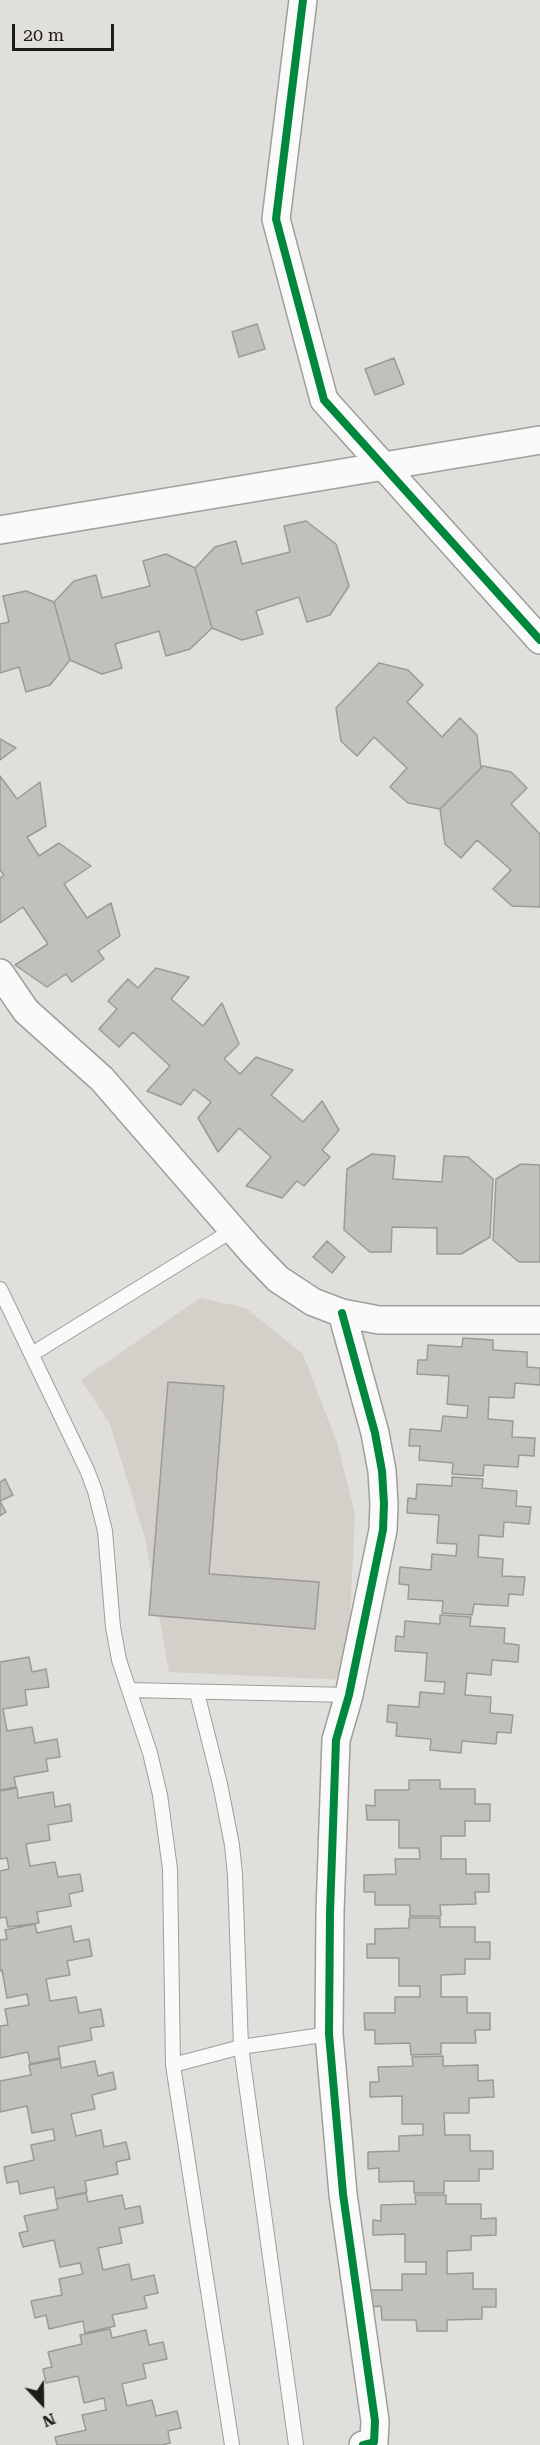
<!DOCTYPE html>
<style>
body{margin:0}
#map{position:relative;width:540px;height:2445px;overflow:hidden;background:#e0dfdb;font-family:"Roboto Serif",serif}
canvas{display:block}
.north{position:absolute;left:12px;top:2373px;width:60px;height:60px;-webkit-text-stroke:4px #e2e0d9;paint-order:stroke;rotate:158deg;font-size:16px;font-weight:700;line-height:24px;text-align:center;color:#1d1c1a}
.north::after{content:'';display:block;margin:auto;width:21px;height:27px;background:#1d1c1a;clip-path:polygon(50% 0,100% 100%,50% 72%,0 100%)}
.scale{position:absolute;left:12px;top:24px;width:102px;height:27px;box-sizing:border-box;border:3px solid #1d1c1a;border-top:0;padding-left:8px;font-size:18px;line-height:21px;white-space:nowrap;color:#1d1c1a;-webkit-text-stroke:4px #e2e0d9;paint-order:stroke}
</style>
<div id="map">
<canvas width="540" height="2445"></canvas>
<div class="north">N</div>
<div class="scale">20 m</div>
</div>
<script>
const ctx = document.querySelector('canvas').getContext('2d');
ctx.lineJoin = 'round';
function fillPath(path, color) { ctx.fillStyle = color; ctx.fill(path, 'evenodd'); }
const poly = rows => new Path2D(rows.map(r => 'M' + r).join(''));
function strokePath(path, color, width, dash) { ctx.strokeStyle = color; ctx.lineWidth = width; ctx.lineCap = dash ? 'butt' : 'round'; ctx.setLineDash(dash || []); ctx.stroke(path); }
fillPath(poly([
 [200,1298,246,1308,303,1354,337,1443,355,1514,347,1680,169,1672,145,1538,110,1424,81,1380]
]), '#d2d0c8');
const building = poly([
 [257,324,265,349,239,357,232,332,257,324],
 [394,358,404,384,375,395,365,369,394,358],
 [306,521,336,544,349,586,330,615,307,622,299,597,256,611,263,634,242,640,212,628,195,568,215,547,236,541,242,564,290,552,284,526,306,521],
 [166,554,195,568,212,628,190,649,166,656,159,631,115,644,122,668,102,674,70,660,54,602,74,581,96,575,102,598,150,586,143,561,166,554],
 [26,591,54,602,70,660,50,685,26,692,19,667,0,673,0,624,9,622,3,596,26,591],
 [379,663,408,670,423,685,407,702,442,737,460,718,477,735,481,768,440,809,408,803,390,787,407,768,374,737,357,756,341,741,336,708,379,663],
 [0,739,16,748,0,760,0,739],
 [483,766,511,772,527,788,511,804,540,834,540,907,512,906,493,889,511,870,477,840,461,858,445,844,440,809,483,766],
 [0,776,17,799,40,782,46,826,27,837,39,856,59,843,91,866,64,884,87,918,111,903,120,936,98,951,104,959,72,982,66,974,47,987,15,965,48,944,23,907,0,923,0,878,4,875,0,870,0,776],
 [156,968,189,977,171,999,203,1026,222,1003,239,1044,224,1059,240,1074,256,1057,293,1070,271,1095,303,1122,322,1101,339,1130,322,1150,330,1157,304,1186,297,1181,282,1198,246,1186,271,1157,239,1128,218,1152,198,1118,211,1102,194,1089,181,1105,147,1091,170,1066,133,1032,119,1047,99,1029,117,1009,108,1001,128,979,138,988,156,968],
 [372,1154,395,1156,393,1179,442,1182,444,1156,468,1157,493,1179,490,1237,461,1254,437,1254,437,1228,392,1227,391,1252,370,1252,344,1230,347,1169,372,1154],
 [521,1164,540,1165,540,1262,519,1262,493,1240,496,1179,521,1164],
 [327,1241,345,1257,332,1273,313,1257,327,1241],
 [463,1338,493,1340,493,1350,527,1352,527,1367,540,1368,540,1385,515,1383,514,1398,489,1397,488,1419,513,1421,512,1437,535,1438,534,1456,519,1455,518,1467,484,1465,483,1476,452,1474,453,1463,419,1460,420,1446,409,1446,410,1429,441,1431,443,1416,467,1418,468,1406,447,1404,449,1376,417,1374,418,1360,427,1360,428,1345,462,1347,463,1338],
 [168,1382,224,1386,209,1574,319,1582,315,1629,149,1615,168,1382],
 [452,1477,483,1479,482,1488,517,1491,516,1506,531,1507,529,1524,504,1522,503,1537,479,1535,478,1557,503,1559,502,1576,525,1577,523,1595,509,1594,508,1606,474,1604,472,1615,442,1613,443,1601,408,1599,409,1585,399,1584,400,1567,431,1570,432,1554,456,1556,457,1544,437,1543,439,1515,407,1513,408,1498,416,1499,417,1484,452,1486,452,1477],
 [5,1479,13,1495,0,1501,6,1512,0,1516,0,1482,5,1479],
 [440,1615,471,1617,470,1626,505,1628,504,1643,519,1645,518,1662,492,1660,491,1675,467,1673,465,1695,491,1697,490,1713,513,1715,511,1733,497,1732,496,1744,462,1741,461,1753,430,1750,431,1739,396,1736,397,1723,387,1722,388,1705,419,1707,420,1692,444,1694,445,1682,425,1681,427,1653,395,1651,396,1636,404,1637,405,1621,440,1624,440,1615],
 [29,1657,32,1672,46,1669,49,1687,25,1690,27,1705,3,1709,7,1731,32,1727,35,1743,57,1739,60,1757,46,1759,48,1771,14,1777,16,1787,0,1790,0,1662,29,1657],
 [409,1780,440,1780,440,1789,475,1789,475,1804,490,1804,490,1821,465,1821,465,1836,441,1836,441,1859,466,1859,466,1874,489,1874,489,1892,475,1892,476,1904,440,1905,441,1916,410,1916,410,1905,375,1905,375,1892,364,1892,364,1875,396,1874,395,1859,420,1859,419,1848,399,1848,399,1820,367,1820,366,1805,375,1806,375,1790,409,1790,409,1780],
 [17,1788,18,1798,53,1792,55,1807,70,1804,72,1821,48,1825,50,1840,26,1844,30,1866,55,1862,58,1877,80,1874,83,1891,69,1894,71,1906,37,1912,39,1923,8,1927,6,1917,0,1918,0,1871,9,1869,7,1858,0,1859,0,1791,17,1788],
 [409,1918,440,1918,440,1927,475,1927,475,1942,490,1942,490,1959,465,1959,465,1974,441,1975,441,1997,467,1997,467,2013,490,2013,490,2030,475,2030,476,2043,441,2043,441,2054,411,2055,410,2043,375,2044,375,2030,365,2030,364,2013,395,2013,395,1997,420,1997,420,1986,399,1986,399,1958,367,1958,367,1944,375,1944,375,1929,409,1928,409,1918],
 [35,1924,37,1933,71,1926,74,1942,89,1939,92,1956,67,1961,70,1975,46,1979,50,2001,76,1997,79,2013,101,2009,104,2026,90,2028,92,2040,58,2047,60,2058,30,2064,28,2052,0,2058,0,2026,8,2025,5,2009,29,2005,27,1994,7,1998,2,1970,0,1971,0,1940,7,1939,5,1930,35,1924],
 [443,2056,443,2066,478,2065,478,2081,493,2080,494,2097,469,2098,469,2113,444,2113,445,2135,470,2135,470,2151,493,2151,493,2169,479,2169,479,2181,444,2181,444,2193,414,2193,414,2181,379,2182,379,2168,368,2169,368,2152,399,2151,399,2136,423,2135,423,2124,402,2124,402,2096,370,2097,370,2082,379,2082,378,2067,413,2066,412,2057,443,2056],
 [60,2059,61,2068,95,2061,98,2076,113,2072,116,2089,92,2095,95,2109,71,2114,76,2136,101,2130,104,2147,126,2142,130,2159,116,2162,118,2174,85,2181,87,2192,56,2199,54,2187,20,2194,18,2181,7,2183,4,2167,34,2160,31,2145,55,2140,53,2129,32,2133,27,2106,0,2112,0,2081,31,2075,29,2065,60,2059],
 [86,2193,88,2202,122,2195,125,2209,140,2206,143,2223,119,2228,122,2243,98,2248,103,2270,129,2264,132,2280,154,2275,158,2293,144,2296,147,2308,112,2315,115,2326,85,2333,83,2321,49,2329,46,2315,35,2318,31,2301,62,2295,59,2279,83,2274,80,2263,60,2267,54,2240,23,2247,19,2233,28,2231,24,2216,58,2209,56,2199,86,2193],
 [415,2195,446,2195,446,2204,481,2204,481,2219,496,2218,496,2235,471,2236,471,2250,447,2251,447,2274,473,2273,473,2289,496,2289,496,2307,482,2307,482,2319,447,2320,447,2331,417,2331,416,2320,382,2320,381,2306,371,2307,371,2290,402,2290,402,2274,426,2274,426,2262,405,2262,405,2234,373,2235,373,2220,381,2221,381,2205,416,2204,415,2195],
 [110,2329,112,2338,146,2330,149,2345,163,2342,167,2359,143,2364,146,2378,122,2384,127,2406,152,2400,156,2416,177,2411,181,2428,168,2431,170,2443,162,2445,57,2445,55,2437,86,2430,82,2415,106,2410,104,2398,84,2403,78,2376,46,2383,43,2369,52,2367,48,2352,82,2344,80,2335,110,2329]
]);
fillPath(building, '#c1c0bd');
strokePath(building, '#9b9a97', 1.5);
const service = poly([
 [0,1289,87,1470,95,1491,105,1531,113,1627,119,1660,150,1753,160,1795,170,1869,173,2065,232,2445],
 [32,1354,233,1230],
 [129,1690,349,1695],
 [197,1693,220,1784,232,1845,235,1875,241,2047,296,2445],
 [173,2065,241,2047,329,2034]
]);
const minor = poly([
 [303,0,276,219,324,400,540,640],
 [0,530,540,440],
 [0,973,26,1011,102,1079,253,1253,278,1279,313,1302,342,1313,379,1320,540,1320],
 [342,1313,375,1433,382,1471,384,1504,383,1530,349,1695,336,1740,330,1912,329,2034,343,2194,375,2421,374,2442,363,2445]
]);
strokePath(service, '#9f9e9b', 16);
strokePath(minor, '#9f9e9b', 30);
strokePath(service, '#fafafa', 14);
strokePath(minor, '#fafafa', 27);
strokePath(poly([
 [303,0,276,219,324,400,540,640],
 [342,1313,375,1433,382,1471,384,1504,383,1530,349,1695,336,1740,330,1912,329,2034,343,2194,375,2421,374,2442,363,2445]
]), '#00873e', 8);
</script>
